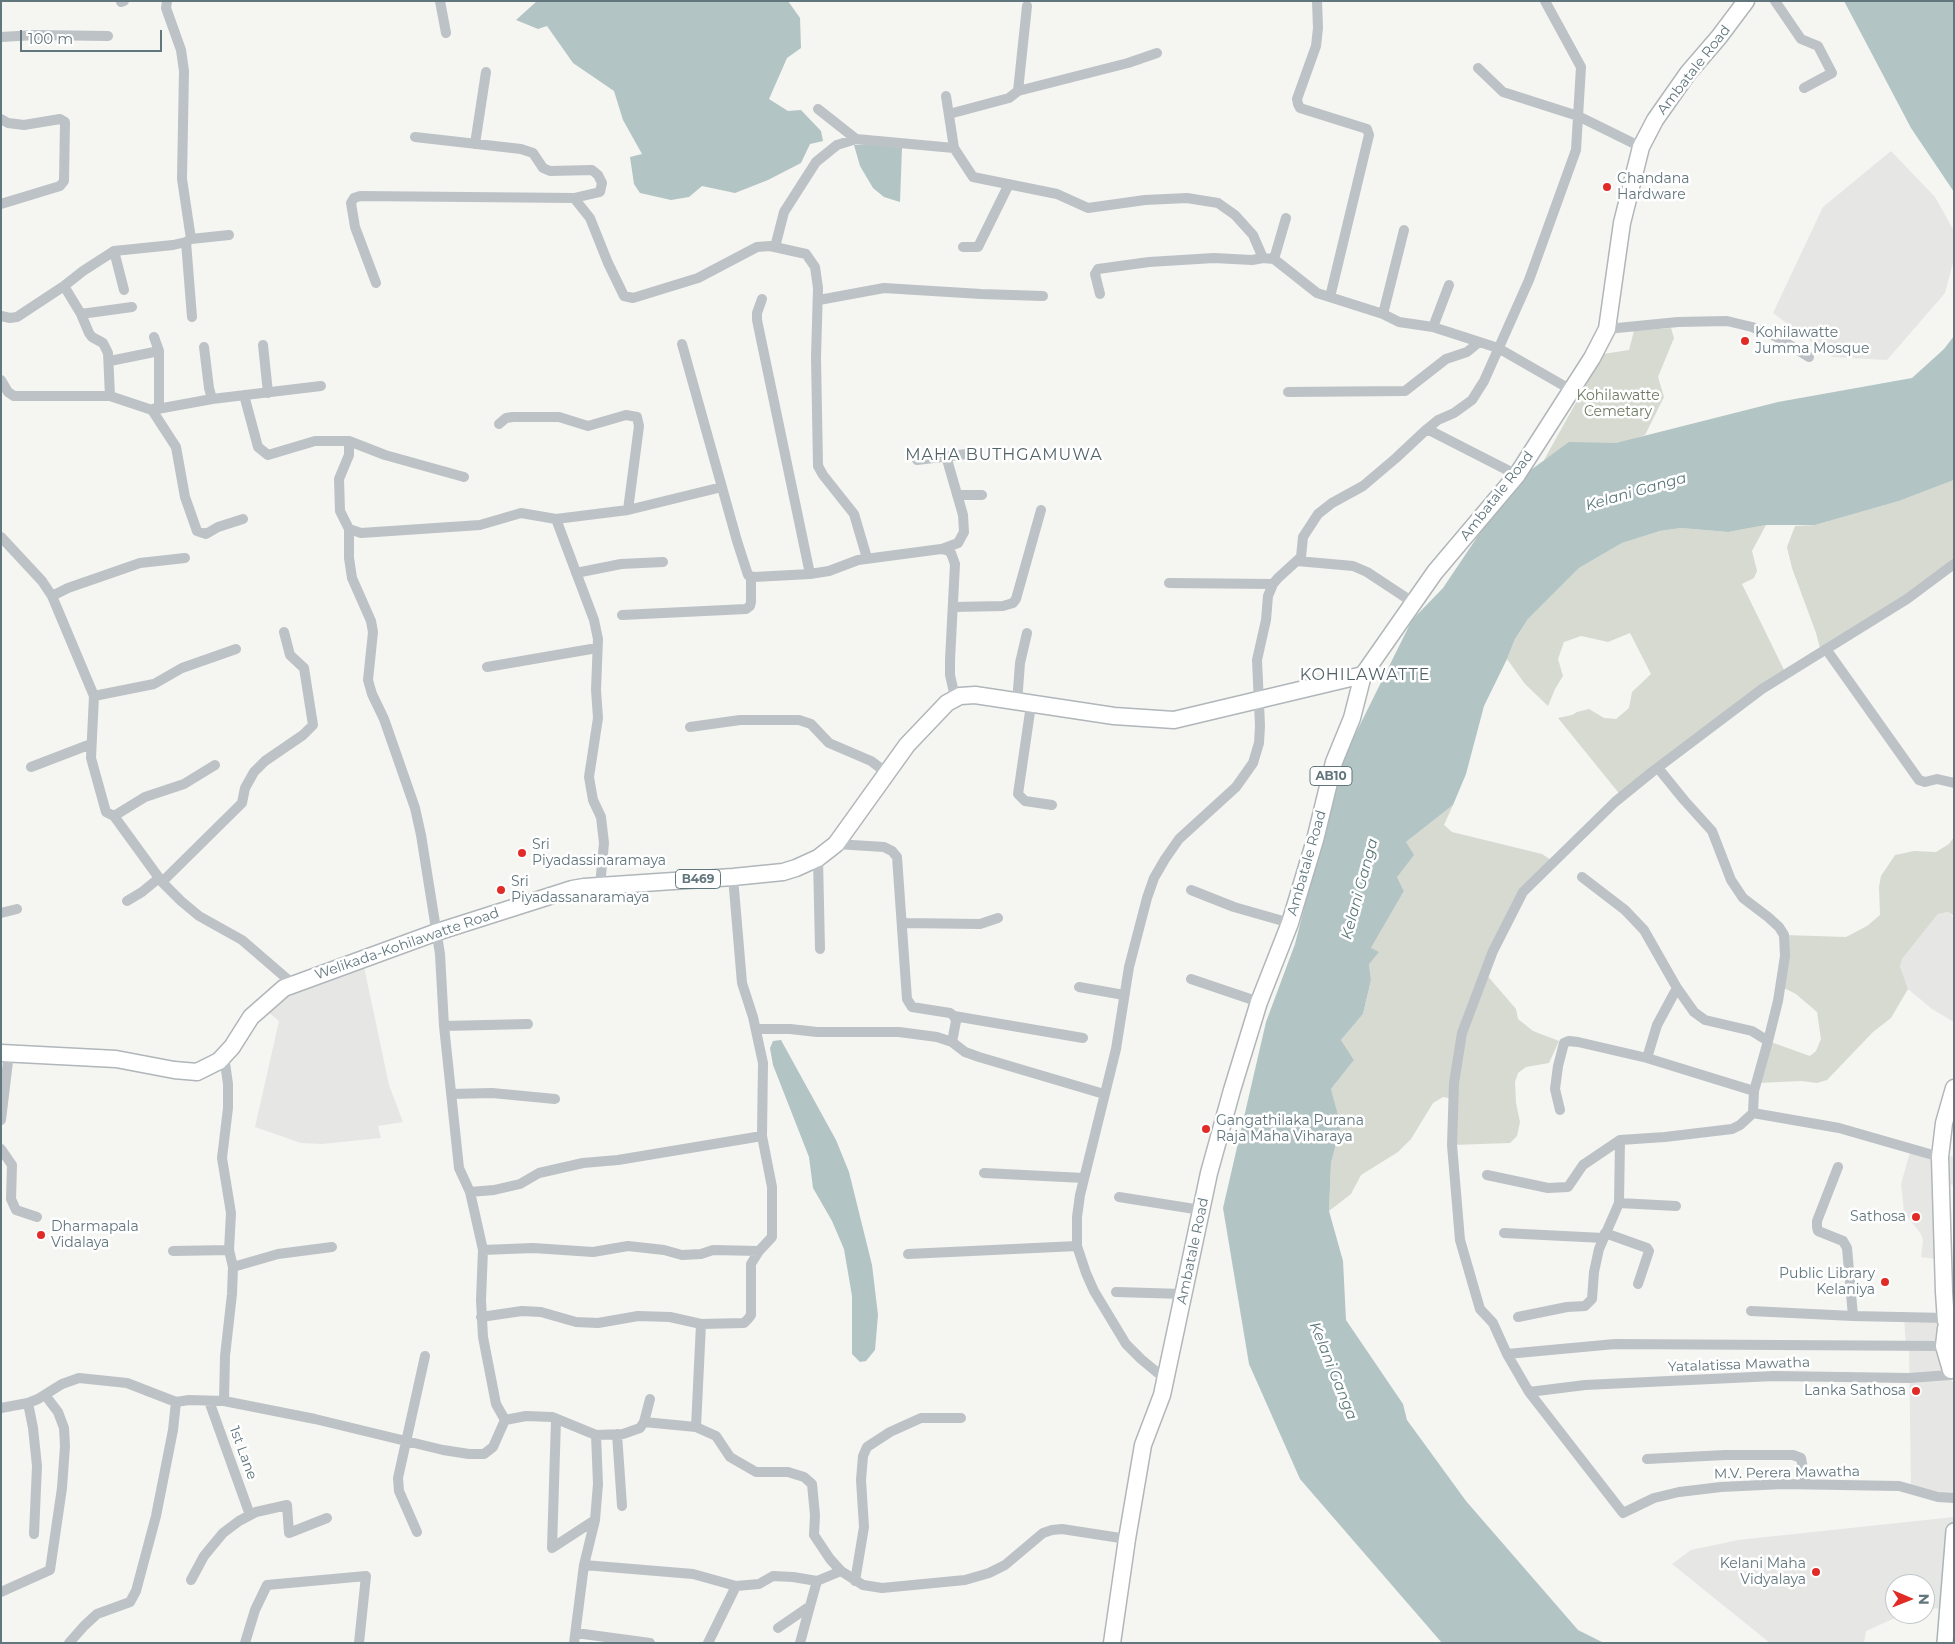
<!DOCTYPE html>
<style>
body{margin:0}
#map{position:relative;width:1955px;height:1644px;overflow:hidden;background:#f5f5f2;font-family:Montserrat,sans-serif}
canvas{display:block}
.frame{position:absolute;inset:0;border:2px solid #61767d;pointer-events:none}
.north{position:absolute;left:1885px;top:1574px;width:50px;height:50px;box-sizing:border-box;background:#fff;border:1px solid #c0c8cb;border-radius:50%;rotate:91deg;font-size:14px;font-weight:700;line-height:20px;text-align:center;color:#61767d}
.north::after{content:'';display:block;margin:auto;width:18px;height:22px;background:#e12b26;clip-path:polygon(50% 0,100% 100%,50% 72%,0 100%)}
.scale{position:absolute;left:20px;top:30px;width:142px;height:22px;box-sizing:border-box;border:2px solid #61767d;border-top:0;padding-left:6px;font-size:15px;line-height:18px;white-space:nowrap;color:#61767d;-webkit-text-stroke:4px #fff;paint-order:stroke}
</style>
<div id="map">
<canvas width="1955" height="1644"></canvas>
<div class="frame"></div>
<div class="north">N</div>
<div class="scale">100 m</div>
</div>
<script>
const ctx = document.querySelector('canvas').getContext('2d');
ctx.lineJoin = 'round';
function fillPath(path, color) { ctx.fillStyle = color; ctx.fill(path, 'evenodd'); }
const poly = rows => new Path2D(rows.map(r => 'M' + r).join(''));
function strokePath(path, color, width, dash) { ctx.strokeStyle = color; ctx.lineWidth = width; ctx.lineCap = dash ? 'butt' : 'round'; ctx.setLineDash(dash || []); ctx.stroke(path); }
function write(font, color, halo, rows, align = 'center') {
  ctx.font = font + ' Montserrat,sans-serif'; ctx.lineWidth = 5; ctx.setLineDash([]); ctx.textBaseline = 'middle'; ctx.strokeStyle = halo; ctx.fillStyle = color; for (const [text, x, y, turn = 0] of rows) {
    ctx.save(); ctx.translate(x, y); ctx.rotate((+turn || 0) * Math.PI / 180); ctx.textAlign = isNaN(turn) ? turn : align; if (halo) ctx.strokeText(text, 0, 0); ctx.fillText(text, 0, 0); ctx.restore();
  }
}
fillPath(poly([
 [1891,151,1935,197,1954,231,1954,259,1945,293,1887,360,1832,357,1773,313,1823,207],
 [1948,912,1954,918,1954,1022,1932,1009,1908,989,1900,966,1902,959,1938,914],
 [363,962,389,1085,403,1122,378,1126,381,1138,322,1144,301,1143,255,1127,279,1021,263,1008,292,988],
 [1911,1149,1954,1157,1954,1185,1940,1183,1943,1260,1921,1257,1923,1240,1921,1234,1904,1212,1901,1184],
 [1904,1317,1946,1318,1950,1378,1954,1384,1954,1498,1911,1489,1909,1347,1906,1347],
 [1954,1517,1947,1609,1925,1608,1925,1584,1895,1584,1895,1614,1904,1614,1866,1631,1864,1643,1770,1643,1672,1564,1691,1550,1738,1540]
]), '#e6e6e5');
fillPath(poly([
 [1671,328,1674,338,1658,377,1664,397,1645,435,1618,445,1572,445,1544,460,1603,354,1629,350,1634,331],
 [1954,480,1954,564,1821,652,1816,633,1792,568,1787,547,1795,526,1815,525,1899,501],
 [1766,525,1752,551,1757,571,1754,578,1742,584,1786,674,1622,797,1558,718,1572,715,1577,712,1589,709,1604,718,1616,719,1629,708,1632,692,1651,674,1630,633,1608,642,1581,636,1564,642,1558,659,1563,676,1555,689,1548,706,1525,684,1507,659,1515,639,1528,619,1579,568,1622,543,1660,531,1681,528,1728,532],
 [1453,805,1444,825,1452,832,1542,854,1554,862,1523,892,1485,973,1516,1009,1518,1019,1533,1031,1559,1041,1549,1063,1526,1067,1518,1073,1515,1082,1516,1103,1520,1122,1517,1136,1510,1143,1452,1145,1453,1099,1443,1097,1433,1103,1411,1139,1398,1152,1361,1175,1351,1194,1329,1211,1331,1163,1341,1127,1331,1089,1354,1060,1341,1040,1363,1014,1371,980,1369,964,1371,948,1404,891,1397,877,1406,842],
 [1954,837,1954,916,1948,912,1938,914,1902,959,1900,966,1908,989,1891,1018,1873,1032,1827,1080,1817,1083,1802,1081,1757,1083,1768,1041,1810,1056,1816,1051,1821,1039,1817,1012,1796,994,1784,988,1784,935,1846,937,1867,926,1880,915,1879,887,1881,876,1895,855,1914,851,1936,852,1949,844]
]), '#d6dad1');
fillPath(poly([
 [537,1,788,1,800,18,801,48,787,58,769,99,788,111,801,110,821,131,823,141,810,144,801,163,768,180,735,193,702,186,689,197,671,200,640,193,634,184,630,157,642,154,623,120,614,91,573,63,547,26,538,29,516,20],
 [1844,1,1954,1,1954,192,1911,128],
 [869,144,902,148,900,202,884,197,873,188,860,166,854,145],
 [1954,336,1954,480,1899,501,1815,525,1766,525,1728,532,1681,528,1660,531,1622,543,1579,568,1528,619,1515,639,1507,659,1484,706,1466,774,1453,805,1406,842,1414,855,1397,877,1404,891,1371,948,1379,952,1369,964,1371,980,1363,1014,1341,1040,1354,1060,1331,1089,1341,1126,1331,1163,1329,1211,1343,1261,1346,1320,1403,1404,1407,1420,1466,1501,1578,1630,1604,1643,1442,1643,1300,1479,1249,1364,1223,1208,1266,1022,1295,944,1341,763,1412,620,1443,588,1500,503,1528,472,1569,442,1616,443,1778,402,1912,378,1944,349],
 [781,1040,836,1140,849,1172,872,1265,878,1315,875,1350,866,1361,860,1362,852,1354,852,1296,844,1249,832,1221,813,1188,809,1157,773,1065,770,1048,773,1041]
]), '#b2c4c4');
const secondary = poly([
 [1945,1643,1954,1531]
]);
const primary = poly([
 [1,1053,116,1059,174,1070,197,1072,219,1061,232,1047,251,1017,284,988,437,932,572,889,584,887,733,877,783,872,796,868,818,858,836,844,907,745,947,703,960,696,975,695,1114,716,1174,720,1363,675],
 [1954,1088,1944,1123,1940,1157,1944,1292,1946,1321,1954,1342],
 [1946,1328,1944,1346,1951,1370],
 [1112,1643,1127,1539,1143,1445,1162,1395,1209,1173,1232,1090,1259,1002,1290,923,1315,840,1334,762,1352,718,1363,675,1435,572,1517,475,1592,358,1607,329,1622,223,1641,147,1655,120,1688,73,1719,37,1746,1]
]);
strokePath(secondary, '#acb5b8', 18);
strokePath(primary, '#b0b6b9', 19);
strokePath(poly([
 [167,1,166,8,181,50,184,71,182,179,191,239],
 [440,1,446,33],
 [1317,1,1318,28,1316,46,1297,99,1298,104,1300,108,1367,129,1369,135,1330,297],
 [1775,1,1801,39,1818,46,1832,73,1804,88],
 [121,2,124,1],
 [1,37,35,35,108,36],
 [1478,68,1503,92,1578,116,1641,147],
 [1018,91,1027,6],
 [946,96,954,148],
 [818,109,856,139],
 [949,114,1009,98,1018,91,1128,63,1157,53],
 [1,119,8,123,24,125,60,119,65,122,64,181,60,186,1,204],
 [415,137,521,149,533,153,543,168,550,171,592,170,598,175,602,183,600,192,574,198],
 [475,144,486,72],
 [186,242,192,317],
 [775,247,784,212,816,162,837,145,856,139,954,148,973,177,1057,194,1088,208,1145,200,1187,198,1218,203,1235,215,1253,235,1263,258,1274,259,1317,293,1383,314,1399,322,1433,327,1498,348,1573,391],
 [963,247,978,247,1009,184],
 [114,251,124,290],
 [1274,259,1286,218],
 [376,283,355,227,351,203,354,198,360,196,574,198,590,218,608,263,624,296,633,298,698,278,757,247,770,246,806,254,815,267,818,288,816,357,818,466,823,475,854,514,867,558],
 [64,286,81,314,89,333,92,337,103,343,108,353,110,396],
 [1100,294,1095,274,1098,269,1149,262,1214,258,1252,260,1263,258],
 [762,299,757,313,757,320,810,574],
 [819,300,884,288,981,294,1043,296],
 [81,314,132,307],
 [1383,314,1404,230],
 [1,316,10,318,17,317,64,286,83,271,114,251,173,245,186,242,191,239,229,235],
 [1433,327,1449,285],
 [1607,329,1678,322,1727,321,1752,327,1775,336,1809,357],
 [154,337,159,351,159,406,152,410,176,447,185,497,197,531,206,534,218,527,243,519],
 [682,344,737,541,748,575,754,577,810,574,829,571,858,560,941,549,947,550,951,553,955,564,950,660,950,675,955,697],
 [263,345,268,393],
 [204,347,209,388,212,399],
 [110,361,159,351],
 [1,380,8,392,14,396,110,396,152,410,212,399,321,386],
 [1288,392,1405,391,1446,359,1467,352,1478,343],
 [244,395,258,447,268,455,315,441,349,441,385,455,464,477],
 [499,424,506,418,513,417,559,417,588,426,626,415,637,417,639,426,628,510],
 [1427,429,1517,475],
 [349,441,349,455,339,479,340,511,349,529,361,533,480,525,521,513,556,519,594,620,598,639,596,690,598,718,589,777,593,800,601,817,604,843,600,886],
 [917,460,975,453],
 [958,495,982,495],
 [556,519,628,510,722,487],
 [1,537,42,581,52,596,94,696,91,758,106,812,114,816,162,882,181,901,199,916,242,940,293,984],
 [942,549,958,543,964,532,963,515,946,456],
 [1297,561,1353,566,1367,572,1414,603],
 [1954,564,1907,599,1762,689,1652,772,1615,802,1523,892,1493,951,1462,1033,1454,1083,1452,1145,1460,1240,1480,1309,1493,1323,1507,1354,1529,1392,1623,1513,1654,1498,1679,1492,1721,1487,1783,1484,1899,1486,1938,1497,1954,1498],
 [576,573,621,564,663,562],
 [1169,583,1273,584],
 [52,596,68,588,140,563,185,558],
 [953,607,1003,606,1013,603,1016,599,1041,510],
 [622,615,746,609,750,606,751,602,751,577],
 [1826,649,1919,780,1925,782,1937,779,1954,783],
 [487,667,597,648],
 [94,696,154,684,182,668,236,649],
 [1017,703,1020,663,1027,633],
 [1031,705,1018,794,1025,801,1052,805],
 [690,727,740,720,799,720,811,724,829,743,871,761,887,773],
 [31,767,91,744],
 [1658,768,1684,800,1712,831,1731,880,1743,898,1768,917,1779,927,1784,935,1785,956,1778,1001,1768,1041],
 [114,816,145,797,184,784,215,765],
 [836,844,884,847,892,851,897,857,907,999,912,1007,950,1013,954,1016,956,1021,952,1042],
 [818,858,820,949],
 [1582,877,1625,910,1644,930,1677,988,1694,1012,1705,1020,1752,1031,1768,1041,1754,1091,1753,1113],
 [162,882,242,803,245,788,254,772,265,761,303,735,313,725,304,668,290,655,284,632],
 [1191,890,1234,907,1290,923],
 [127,901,142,892,159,878],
 [1,913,17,909],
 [903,923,980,924,998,918],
 [1191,979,1259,1002],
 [1079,987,1124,995],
 [954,1016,1083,1038],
 [444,1026,528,1024],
 [756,1029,790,1029,817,1032,899,1032,937,1037,952,1042,965,1052,979,1057,1104,1094],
 [1647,1058,1754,1091],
 [451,1094,492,1093,555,1099],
 [1560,1110,1555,1089,1558,1066,1564,1043,1569,1041,1578,1042,1647,1058,1657,1025,1677,988],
 [1,1120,9,1053],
 [1,1149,12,1165,11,1199,16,1210,37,1217],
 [1838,1167,1817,1221,1817,1227,1818,1231,1843,1241,1847,1248,1853,1316],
 [984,1173,1084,1178],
 [1487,1175,1548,1188,1568,1187,1583,1165,1620,1140],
 [470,1192,494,1190,520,1184,539,1173,583,1163,618,1160,762,1136],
 [1119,1197,1201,1210],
 [1619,1203,1676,1206],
 [1504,1233,1603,1238],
 [1605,1233,1647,1248,1649,1251,1638,1284],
 [483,1250,533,1248,593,1252,628,1246,664,1250,682,1255,701,1254,713,1250,759,1251],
 [173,1251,229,1250],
 [908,1254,1077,1246],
 [233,1267,278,1254,332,1247],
 [1116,1292,1183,1294],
 [1751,1311,1853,1316,1946,1318],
 [481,1317,522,1311,541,1312,576,1322,598,1323,638,1316,670,1317,701,1324,744,1323,748,1319,751,1315,751,1264,759,1251,772,1237,772,1187,762,1136,763,1063,753,1017,742,983,733,877],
 [1518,1317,1567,1307,1585,1306,1592,1299,1594,1272,1599,1249,1619,1203,1620,1140,1665,1137,1732,1129,1740,1125,1753,1113,1839,1128,1940,1157],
 [1507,1354,1615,1344,1944,1346],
 [1165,1379,1141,1359,1126,1344,1094,1291,1086,1273,1077,1246,1077,1217,1080,1195,1116,1049,1129,967,1147,898,1154,878,1165,859,1179,839,1236,787,1253,763,1259,743,1260,726,1257,660,1266,620,1268,596,1273,584,1278,578,1301,557,1303,537,1318,514,1332,503,1363,486,1396,458,1427,429,1438,420,1454,413,1472,400,1484,381,1529,280,1576,150,1581,67,1545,1],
 [1529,1392,1585,1385,1774,1376,1909,1378,1950,1375],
 [209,1401,250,1515],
 [224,1401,315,1419,443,1450,469,1454,484,1454,493,1447,505,1420,496,1404,483,1337,481,1300,483,1250,470,1192,459,1168,444,1026,440,954,421,835,415,808,384,719,372,694,368,680,373,632,371,621,352,578,349,558,349,529],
 [28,1403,33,1428,37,1466,34,1534],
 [1,1408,28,1403,38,1399,62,1384,79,1378,127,1383,176,1402,189,1400,224,1401,225,1356,232,1294,233,1267,229,1250,231,1213,222,1158,228,1108,228,1084,224,1056],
 [505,1420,526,1416,552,1417,596,1435,623,1434,640,1428,644,1422,650,1399],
 [556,1420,552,1548,595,1520],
 [644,1422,696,1427,716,1436,730,1457,756,1472,788,1472,804,1477,812,1484,815,1515,814,1535,830,1559,841,1571,863,1585,882,1588,965,1580,989,1573,1005,1565,1043,1533,1052,1530,1062,1529,1127,1539],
 [696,1427,701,1324],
 [617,1434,622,1506],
 [1647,1459,1725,1455,1793,1455,1801,1458,1806,1484],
 [417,1532,399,1491,398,1478,425,1356],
 [584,1565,693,1574,736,1586,708,1643],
 [191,1580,204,1556,223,1533,239,1521,256,1512,287,1505,289,1533,327,1518],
 [855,1581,864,1527,861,1480,863,1456,867,1447,890,1432,921,1418,961,1418],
 [736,1586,759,1584,773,1576,793,1577,817,1581],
 [1,1592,50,1570,62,1488,65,1446,64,1428,58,1412,45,1395],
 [778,1628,810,1606,817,1581,841,1571],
 [576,1633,650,1643],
 [69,1643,84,1626,97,1614,130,1602,136,1591,156,1516,173,1430,176,1402],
 [245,1643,255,1610,267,1585,366,1576,359,1643],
 [574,1643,584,1565,595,1520,598,1484,596,1435],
 [800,1643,810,1606]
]), '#bcc2c5', 10);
strokePath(secondary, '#fff', 15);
strokePath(primary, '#fff', 16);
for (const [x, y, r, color] of [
 [1607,187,5,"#e12b26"],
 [1745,341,5,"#e12b26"],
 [522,853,5,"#e12b26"],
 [501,890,5,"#e12b26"],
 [1206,1129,5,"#e12b26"],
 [1916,1217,5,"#e12b26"],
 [41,1235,5,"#e12b26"],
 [1885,1282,5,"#e12b26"],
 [1916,1391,5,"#e12b26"],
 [1816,1572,5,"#e12b26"]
]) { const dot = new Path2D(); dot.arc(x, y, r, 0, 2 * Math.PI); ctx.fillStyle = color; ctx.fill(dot); strokePath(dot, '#fff', 2); }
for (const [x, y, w] of [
 [1331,776,42],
 [698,879,45]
]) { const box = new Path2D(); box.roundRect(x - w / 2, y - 9.5, w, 19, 4); ctx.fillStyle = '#fff'; ctx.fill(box); strokePath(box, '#61767d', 1); }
write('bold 12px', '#61767d', null, [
 ["AB10",1331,776],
 ["B469",698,879]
]);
write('14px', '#61767d', '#fff', [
 ["Ambatale Road",1694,70,-52],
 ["Ambatale Road",1497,496,-52],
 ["Ambatale Road",1307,863,-74],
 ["Welikada-Kohilawatte Road",407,944,-19],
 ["Ambatale Road",1193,1251,-78],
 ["Yatalatissa Mawatha",1739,1365,-2],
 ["1st Lane",243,1453,70],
 ["M.V. Perera Mawatha",1787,1473,-1]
]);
write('14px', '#61767d', '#fff', [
 ["Chandana",1617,179],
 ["Hardware",1617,195],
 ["Kohilawatte",1755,333],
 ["Jumma Mosque",1755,349],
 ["Sri",532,845],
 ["Piyadassinaramaya",532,861],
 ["Sri",511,882],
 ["Piyadassanaramaya",511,898],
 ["Gangathilaka Purana",1216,1121],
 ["Raja Maha Viharaya",1216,1137],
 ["Sathosa",1906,1217,"right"],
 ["Dharmapala",51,1227],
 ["Vidalaya",51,1243],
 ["Public Library",1875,1274,"right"],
 ["Kelaniya",1875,1290,"right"],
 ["Lanka Sathosa",1906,1391,"right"],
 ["Kelani Maha",1806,1564,"right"],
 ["Vidyalaya",1806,1580,"right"]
], 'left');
write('14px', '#6d7a63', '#fff', [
 ["Kohilawatte",1618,396],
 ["Cemetary",1618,412]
]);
write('italic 15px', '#5b7778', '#fff', [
 ["Kelani Ganga",1636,492,-16],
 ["Kelani Ganga",1360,889,-75],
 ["Kelani Ganga",1333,1371,68]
]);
ctx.letterSpacing = '1px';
write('16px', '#526368', '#fff', [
 ["MAHA BUTHGAMUWA",1004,455],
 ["KOHILAWATTE",1365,675]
]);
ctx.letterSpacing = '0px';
</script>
